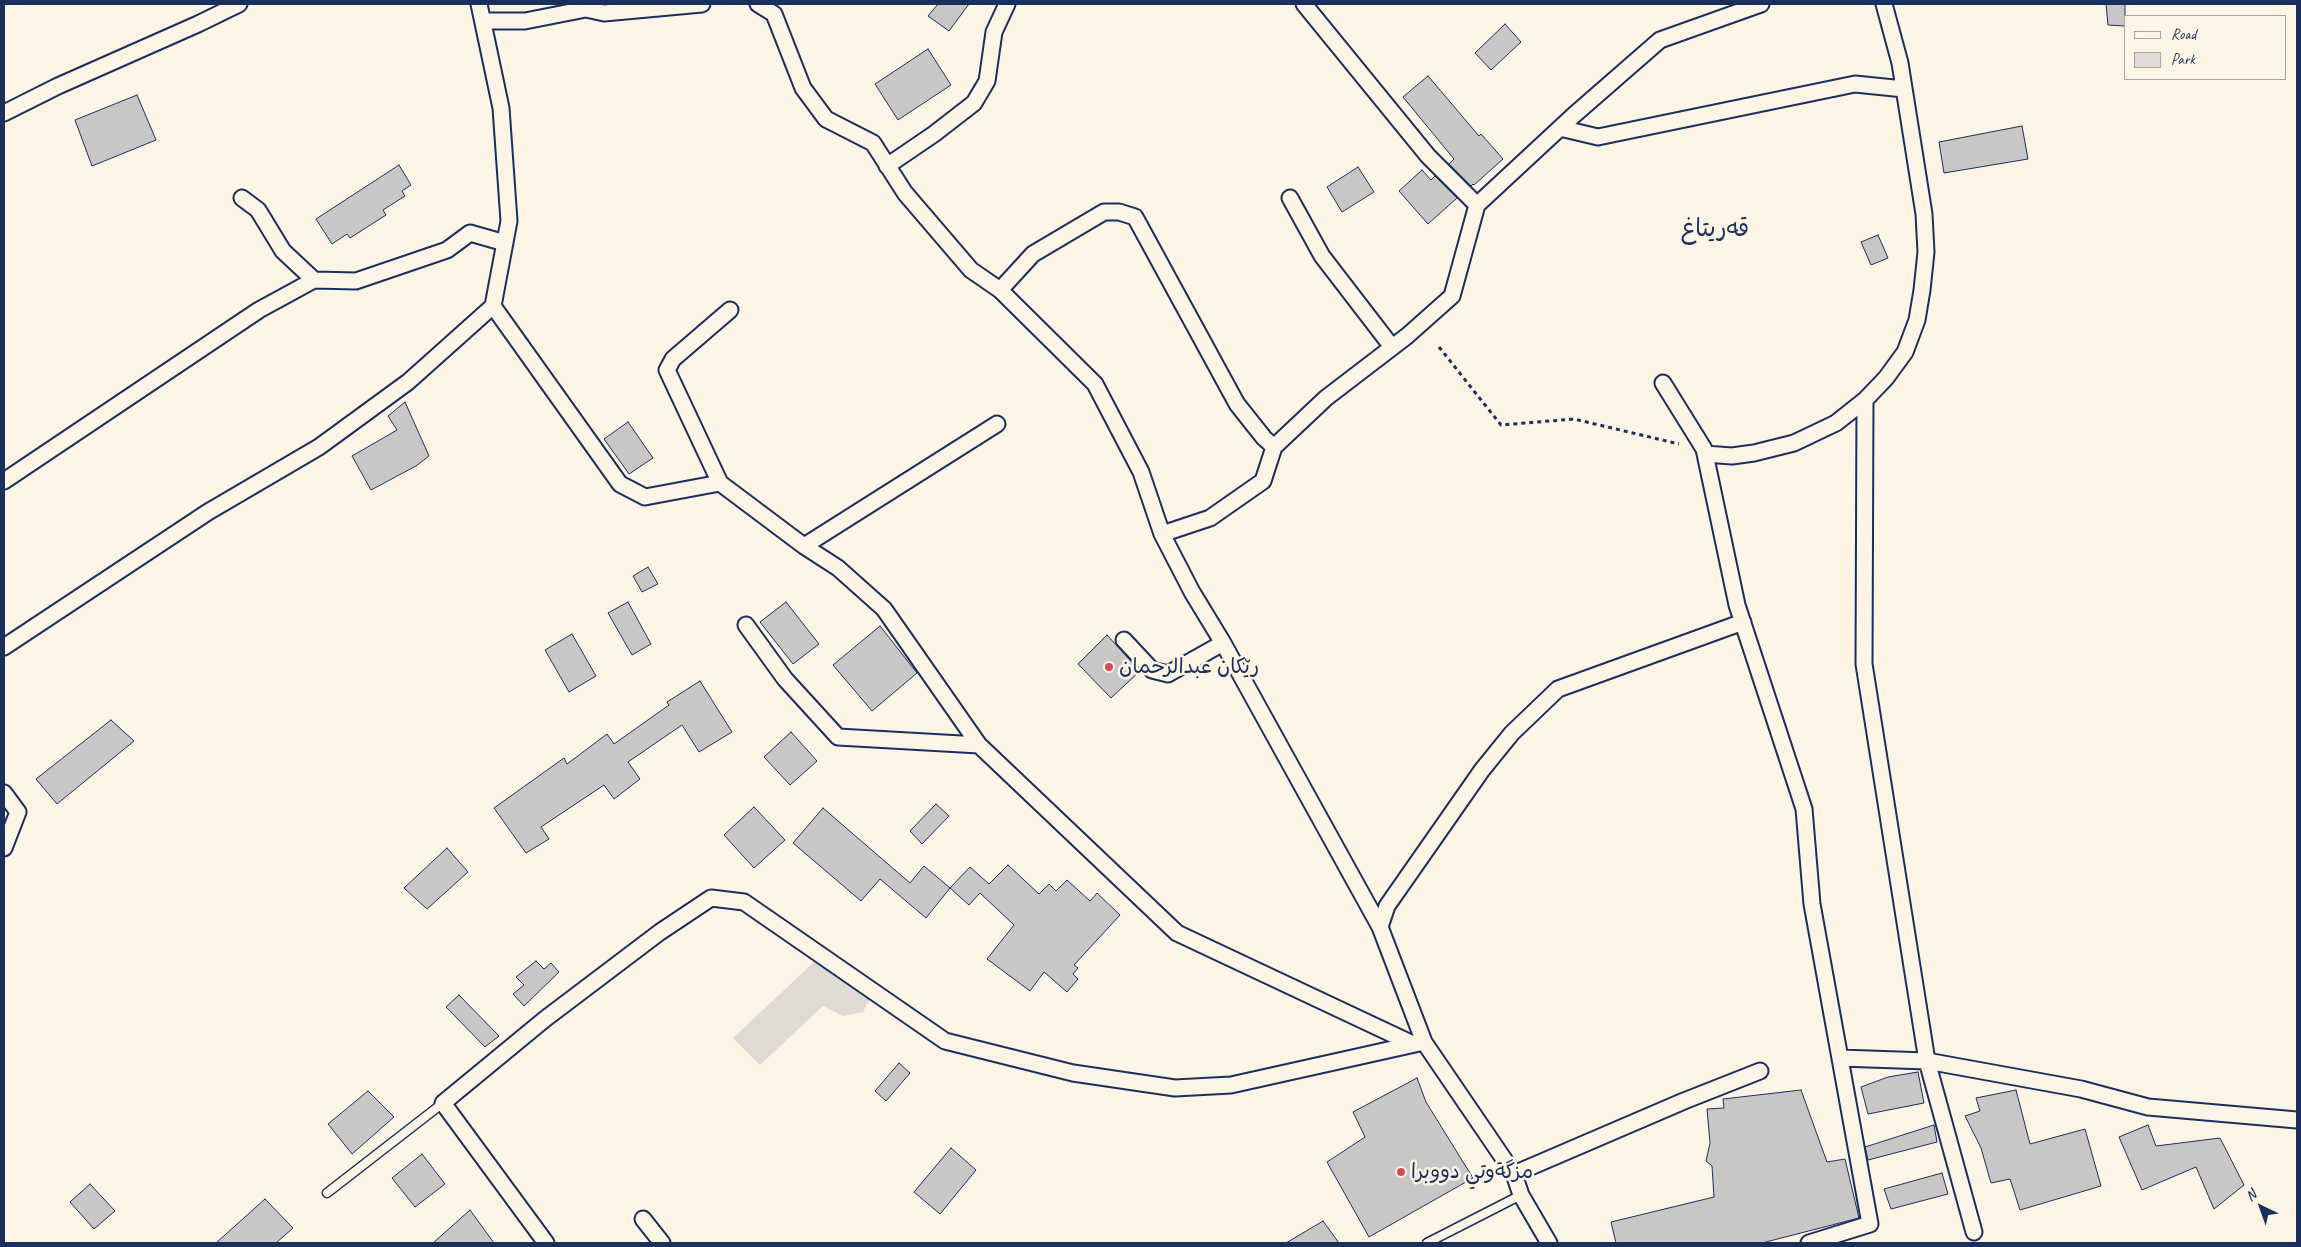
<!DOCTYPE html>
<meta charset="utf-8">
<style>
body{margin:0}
#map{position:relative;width:2301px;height:1247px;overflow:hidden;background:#fcf5e5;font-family:Caveat,sans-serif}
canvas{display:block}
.frame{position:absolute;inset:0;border:5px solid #1b2f5e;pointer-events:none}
.legend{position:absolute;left:2124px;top:15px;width:162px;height:65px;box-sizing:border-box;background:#fcf5e5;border:1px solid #a2a6af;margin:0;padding:6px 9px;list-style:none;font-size:15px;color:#1b2f5e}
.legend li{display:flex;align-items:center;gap:10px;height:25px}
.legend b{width:25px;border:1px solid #a2a6af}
.north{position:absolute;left:2236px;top:1182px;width:50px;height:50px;-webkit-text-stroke:4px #fcf5e5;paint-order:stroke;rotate:318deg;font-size:14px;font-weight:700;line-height:20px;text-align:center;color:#1b2f5e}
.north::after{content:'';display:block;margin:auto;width:18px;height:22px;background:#1b2f5e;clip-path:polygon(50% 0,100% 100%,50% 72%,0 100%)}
</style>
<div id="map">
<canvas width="2301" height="1247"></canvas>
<div class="frame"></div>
<ul class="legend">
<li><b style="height:6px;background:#fcf5e5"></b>Road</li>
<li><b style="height:14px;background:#dfdbd4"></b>Park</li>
</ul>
<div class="north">N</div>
</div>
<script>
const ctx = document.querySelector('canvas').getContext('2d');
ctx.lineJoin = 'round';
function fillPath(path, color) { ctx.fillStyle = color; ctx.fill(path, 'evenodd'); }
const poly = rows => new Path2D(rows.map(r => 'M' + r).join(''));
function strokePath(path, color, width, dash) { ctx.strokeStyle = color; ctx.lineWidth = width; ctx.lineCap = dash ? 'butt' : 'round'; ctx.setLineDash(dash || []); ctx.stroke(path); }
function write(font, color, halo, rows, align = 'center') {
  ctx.font = font + ' Caveat,"Playpen Sans Arabic",sans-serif'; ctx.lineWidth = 5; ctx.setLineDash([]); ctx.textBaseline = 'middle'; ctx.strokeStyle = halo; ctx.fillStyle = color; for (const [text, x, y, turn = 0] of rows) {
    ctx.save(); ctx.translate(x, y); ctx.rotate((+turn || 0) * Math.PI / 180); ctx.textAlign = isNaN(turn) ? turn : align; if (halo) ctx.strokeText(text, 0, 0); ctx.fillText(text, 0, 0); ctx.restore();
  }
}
fillPath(poly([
 [814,962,870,999,863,1012,843,1016,823,1006,760,1065,733,1038]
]), '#dfdbd4');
const building = poly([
 [938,4,969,4,949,31,928,16,938,4],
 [2106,4,2125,4,2125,26,2108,25,2106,4],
 [1505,24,1521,42,1491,70,1475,53,1505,24],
 [928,49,951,85,898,120,875,84,928,49],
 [1428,76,1479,136,1481,134,1503,159,1474,185,1473,184,1471,186,1449,164,1454,159,1403,97,1428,76],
 [137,95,156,140,92,166,75,120,137,95],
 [2022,126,2028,159,1944,173,1939,142,2022,126],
 [399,165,411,185,402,191,405,196,383,210,386,215,350,238,347,234,332,244,316,219,399,165],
 [1358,167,1374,192,1342,212,1327,187,1358,167],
 [1422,170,1431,180,1435,176,1457,198,1428,224,1399,191,1422,170],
 [1878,235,1888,258,1871,265,1861,242,1878,235],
 [405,402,429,456,416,466,371,490,352,456,397,430,388,416,405,402],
 [628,422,653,458,629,474,604,439,628,422],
 [648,567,658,584,642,592,633,576,648,567],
 [628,602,651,644,632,655,608,613,628,602],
 [786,602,819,644,793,664,760,622,786,602],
 [880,626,917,673,872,711,833,665,880,626],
 [572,634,596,676,569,692,545,650,572,634],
 [1107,635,1140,671,1111,698,1078,664,1107,635],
 [700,681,732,732,699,752,682,725,628,762,640,779,614,799,604,785,541,827,549,839,526,853,494,808,564,758,567,764,607,734,614,744,669,705,667,702,700,681],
 [111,720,134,741,57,804,36,779,111,720],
 [791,732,817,761,790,785,764,757,791,732],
 [936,804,949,816,922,844,910,831,936,804],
 [754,807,785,840,754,868,724,835,754,807],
 [823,808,910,883,924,866,950,888,926,918,880,879,861,901,793,843,823,808],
 [447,848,468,872,427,909,404,888,447,848],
 [1008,865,1039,894,1049,884,1056,891,1067,880,1090,901,1097,893,1120,915,1074,965,1078,968,1073,974,1078,979,1067,992,1044,972,1030,991,987,959,1014,925,980,893,969,905,950,888,970,867,989,884,1008,865],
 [536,961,544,969,551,963,559,972,524,1006,513,994,524,985,516,977,536,961],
 [459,995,499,1036,485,1047,446,1007,459,995],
 [899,1063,910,1073,886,1101,875,1091,899,1063],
 [1918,1072,1924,1103,1868,1114,1861,1087,1888,1077,1918,1072],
 [1417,1078,1426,1102,1473,1178,1369,1237,1327,1162,1365,1137,1353,1112,1417,1078],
 [1801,1090,1827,1162,1845,1159,1859,1218,1762,1243,1616,1243,1611,1222,1714,1197,1712,1166,1706,1161,1710,1143,1707,1109,1724,1108,1723,1099,1801,1090],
 [2016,1090,2030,1144,2085,1129,2101,1186,2020,1210,2010,1179,1991,1183,1981,1148,1965,1116,1980,1111,1976,1098,2016,1090],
 [368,1091,394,1117,352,1154,328,1124,368,1091],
 [1934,1125,1937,1142,1868,1160,1865,1147,1934,1125],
 [2148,1125,2156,1146,2220,1138,2244,1185,2214,1209,2196,1167,2142,1190,2119,1137,2148,1125],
 [951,1148,976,1170,940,1214,914,1192,951,1148],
 [422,1154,445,1184,415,1207,392,1178,422,1154],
 [1942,1173,1948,1194,1891,1209,1884,1189,1942,1173],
 [90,1184,115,1211,94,1229,70,1202,90,1184],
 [265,1199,293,1228,276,1243,216,1243,265,1199],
 [470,1210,494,1243,433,1243,470,1210],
 [1323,1221,1339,1243,1286,1243,1323,1221]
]);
fillPath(building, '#c8c7c6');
strokePath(building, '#1b2f5e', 1);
const service = poly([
 [327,1193,443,1103],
 [1427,1243,1521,1195]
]);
const minor = poly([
 [758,4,774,14,803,88,826,119,873,143,905,193,971,270,1000,290,1095,384,1141,472,1162,534,1192,592,1223,643,1380,927,1424,1042],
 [1304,4,1428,156,1477,205,1574,115,1660,40,1761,4],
 [483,21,525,21,586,9,604,13,702,4],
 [4,113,58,86,198,24,239,4],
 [1560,128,1598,137,1855,84,1904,89],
 [887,166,934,134,974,103,987,81,994,32,1007,4],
 [242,198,258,210,283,251,314,280,356,281,447,250,470,233,505,243],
 [1290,198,1322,256,1392,347],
 [1000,290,1033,254,1104,212,1119,212,1135,217,1237,404,1264,438,1274,447],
 [493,306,620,484,645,497,720,483,804,546,838,568,884,609,979,745,1177,933,1413,1044],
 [1663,383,1704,449,1737,605,1804,809,1812,904,1870,1224,1809,1243],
 [1865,400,1864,664,1927,1061,1974,1232],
 [1705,454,1732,456,1754,453,1794,443,1836,423,1865,400,1886,378,1905,352,1917,320,1922,290,1926,252,1924,214,1900,63,1884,4],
 [4,481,259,310,314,280],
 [720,483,667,370,673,359,730,310],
 [1162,534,1210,518,1263,481,1274,447,1326,398,1407,336,1452,296,1477,205],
 [804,546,997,424],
 [746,625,785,679,838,737,979,745],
 [1124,640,1152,670,1168,674,1223,643],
 [4,647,208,512,319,447,408,382,493,306,509,221,501,108,479,4],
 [4,793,18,812,4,848],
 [1380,927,1387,906,1482,770,1512,733,1558,689,1743,622],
 [1840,1058,1927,1061,2081,1089,2148,1107,2297,1120],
 [1514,1174,1684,1101,1760,1071],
 [643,1219,662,1243],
 [546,1243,443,1103,545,1019,660,932,711,898,744,902,945,1041,1073,1073,1175,1088,1231,1085,1424,1042,1514,1174,1521,1195,1549,1243]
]);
strokePath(service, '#1b2f5e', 11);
strokePath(minor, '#1b2f5e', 19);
strokePath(poly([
 [1439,347,1501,425,1574,419,1679,444]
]), '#1b2f5e', 3, [4, 4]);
strokePath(service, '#fcf5e5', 8);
strokePath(minor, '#fcf5e5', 15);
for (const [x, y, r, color] of [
 [1109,667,5,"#d1495b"],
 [1401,1172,5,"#d1495b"]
]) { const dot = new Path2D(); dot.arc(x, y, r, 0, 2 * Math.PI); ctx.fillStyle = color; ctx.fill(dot); strokePath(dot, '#fcf5e5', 2); }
write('21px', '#1b2f5e', '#fcf5e5', [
 ["رێكان عبدالرحمان",1119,667],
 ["مزگةوتي دووبرا",1411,1172]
], 'left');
write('24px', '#1b2f5e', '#fcf5e5', [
 ["قەریتاغ",1715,230]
]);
</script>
